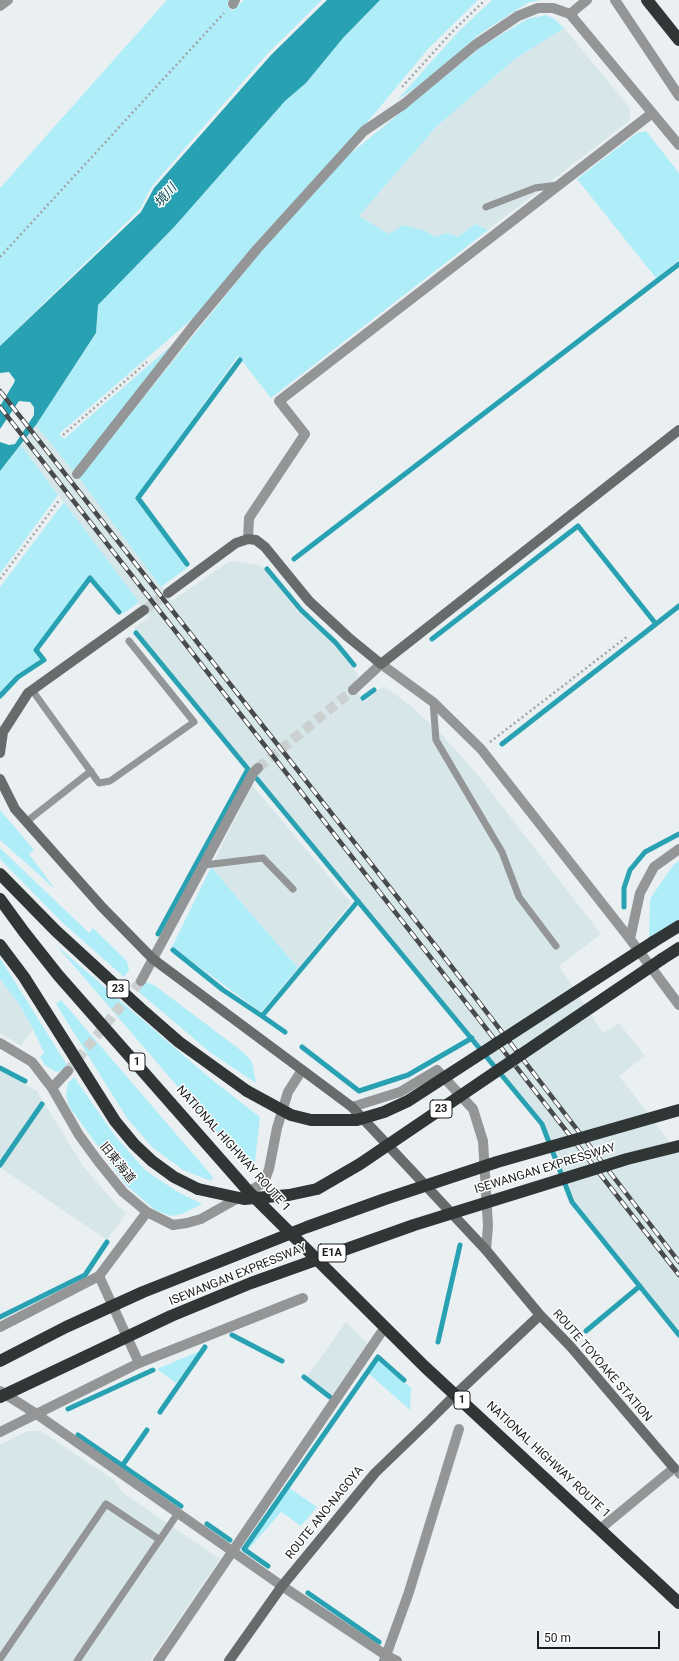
<!DOCTYPE html>
<meta charset="utf-8">
<style>
body{margin:0}
#map{position:relative;width:679px;height:1661px;overflow:hidden;background:#eaf0f1;font-family:Roboto,sans-serif}
canvas{display:block}
.scale{position:absolute;left:537px;top:1631px;width:123px;height:18px;box-sizing:border-box;border:2px solid #1b1d1e;border-top:0;padding-left:5px;font-size:12px;line-height:14px;white-space:nowrap;color:#1b1d1e;-webkit-text-stroke:3px #fff;paint-order:stroke}
</style>
<div id="map">
<canvas width="679" height="1661"></canvas>
<div class="scale">50 m</div>
</div>
<script>
const ctx = document.querySelector('canvas').getContext('2d');
ctx.lineJoin = 'round';
function fillPath(path, color) { ctx.fillStyle = color; ctx.fill(path, 'evenodd'); }
const poly = rows => new Path2D(rows.map(r => 'M' + r).join(''));
function strokePath(path, color, width, dash) { ctx.strokeStyle = color; ctx.lineWidth = width; ctx.lineCap = dash ? 'butt' : 'round'; ctx.setLineDash(dash || []); ctx.stroke(path); }
function write(font, color, halo, rows, align = 'center') {
  ctx.font = font + ' Roboto,"Noto Sans JP",sans-serif'; ctx.lineWidth = 3; ctx.setLineDash([]); ctx.textBaseline = 'middle'; ctx.strokeStyle = halo; ctx.fillStyle = color; for (const [text, x, y, turn = 0] of rows) {
    ctx.save(); ctx.translate(x, y); ctx.rotate((+turn || 0) * Math.PI / 180); ctx.textAlign = isNaN(turn) ? turn : align; if (halo) ctx.strokeText(text, 0, 0); ctx.fillText(text, 0, 0); ctx.restore();
  }
}
fillPath(poly([
 [564,28,630,108,630,120,488,230,475,224,458,237,448,233,434,237,426,231,389,234,359,216,436,127,515,59],
 [36,425,96,499,172,601,230,561,262,566,298,612,334,644,359,676,352,685,364,702,384,686,412,707,441,734,478,775,601,934,559,966,603,1033,619,1023,645,1056,619,1076,679,1154,679,1334,575,1201,545,1124,134,628,149,617,21,445],
 [252,785,351,903,298,968,211,867],
 [0,979,19,1004,33,1029,21,1046,0,1033],
 [0,1071,37,1091,42,1100,0,1161],
 [45,1104,83,1166,117,1205,126,1213,107,1240,1,1168],
 [346,1322,369,1345,331,1396,307,1377],
 [28,1431,41,1431,114,1480,123,1493,220,1559,150,1661,0,1661,0,1445]
]), '#d6e6e9');
fillPath(poly([
 [167,0,230,0,227,5,232,11,244,0,322,0,268,53,152,186,140,209,0,346,0,188],
 [380,0,478,0,428,49,370,119,253,246,199,313,59,434,64,439,180,338,73,471,36,425,96,334,98,305,175,226,285,101,306,83,343,38],
 [492,0,541,0,529,2,481,33,420,85,397,100,459,31],
 [546,15,553,18,564,28,515,59,436,127,359,216,389,234,403,225,426,231,434,237,448,233,458,237,475,224,488,230,271,398,238,356,136,498,188,567,161,587,79,478,259,254,345,158,481,47,527,19],
 [646,131,679,173,679,260,656,278,577,179,637,133],
 [21,445,58,495,0,574,0,471],
 [64,502,139,602,123,614,90,576,34,649,42,659,16,675,0,692,0,587],
 [0,810,34,850,29,854,55,889,0,840],
 [0,848,89,933,93,928,127,961,129,970,124,977,64,924,0,859],
 [679,861,679,920,649,940,650,899,674,864],
 [211,867,298,968,261,1012,172,947],
 [56,945,212,1080,260,1117,254,1171,251,1172],
 [0,958,67,1065,63,1070,56,1072,45,1065,40,1057,44,1053,33,1029,19,1004,0,979],
 [146,982,154,985,243,1052,252,1062,256,1083,211,1053,133,987,135,983],
 [61,1000,213,1177,211,1181,183,1170,152,1147,127,1118,56,1004],
 [74,1077,116,1137,145,1170,176,1191,202,1204,182,1214,170,1216,155,1210,126,1185,69,1106,66,1095,68,1083],
 [200,1351,176,1383,157,1369],
 [378,1359,411,1388,410,1410,368,1373],
 [288,1487,317,1507,301,1526,281,1512,248,1550,246,1548]
]), '#afedf9');
fillPath(poly([
 [327,0,380,0,343,38,306,83,285,101,175,226,98,305,96,333,36,425,0,471,0,442,9,445,15,444,34,415,34,407,30,402,19,401,0,429,0,406,14,383,15,380,9,372,0,373,0,346,141,212,154,188,271,55]
]), '#28a1b3');
strokePath(poly([
 [294,559,679,264],
 [187,564,138,498,240,360],
 [267,569,301,610,336,643,354,665],
 [136,633,248,769,158,934],
 [432,639,578,526,656,624],
 [0,696,18,677,44,660,36,650,90,578,119,612],
 [363,698,374,690],
 [502,744,679,606],
 [257,779,542,1124,572,1202,679,1335],
 [624,907,624,888,630,870,645,852,679,834],
 [173,950,223,990,262,1016,358,901],
 [262,1016,285,1032],
 [302,1047,359,1091,408,1075,472,1038],
 [0,1068,25,1081],
 [0,1165,42,1104],
 [0,1317,85,1275,107,1242],
 [586,1331,640,1286],
 [232,1335,282,1361],
 [438,1342,460,1245],
 [304,1377,330,1397],
 [68,1409,153,1370],
 [160,1412,205,1347],
 [78,1435,181,1506],
 [122,1466,147,1430],
 [207,1524,230,1540],
 [244,1549,378,1357,404,1380],
 [245,1550,268,1566],
 [308,1593,379,1642]
]), '#28a1b3', 5);
strokePath(poly([
 [258,768,353,690],
 [68,1071,141,981]
]), '#cbd0d1', 10, [10, 5]);
strokePath(poly([
 [144,610,168,593]
]), '#cbd0d1', 10, [10, 5]);
strokePath(poly([
 [402,87,451,33,485,0],
 [0,257,224,13],
 [63,435,147,362],
 [0,579,60,499],
 [490,742,628,636]
]), '#a0a5a6', 2.5, [2, 3]);
strokePath(poly([
 [486,207,535,188,557,185],
 [32,690,99,783,110,781,194,722,129,641],
 [433,702,436,740,502,852,519,897,556,946],
 [26,822,91,771],
 [204,865,263,858,293,889],
 [674,1468,679,1475],
 [0,1659,106,1504,160,1540],
 [77,1661,178,1513]
]), '#939596', 7);
strokePath(poly([
 [615,0,679,96],
 [233,4,235,0],
 [0,6,8,0],
 [570,14,587,0],
 [77,474,193,326,257,249,364,131,404,104,475,45,518,16,538,8,553,8,570,14,679,145],
 [248,539,249,518,305,434,279,401,651,114],
 [353,690,381,664,433,702,481,749,630,939,679,1005],
 [630,939,640,893,654,867,679,849],
 [141,981,253,773,258,768],
 [0,1043,32,1062,52,1088,79,1135,98,1161,123,1192,147,1212,173,1225,187,1223,201,1219,249,1192,264,1182,269,1169,277,1128,288,1092,302,1070],
 [52,1088,68,1071],
 [352,1107,400,1092,437,1070,473,1109,483,1141,488,1226,486,1250],
 [99,1276,139,1363],
 [0,1327,99,1276,147,1212],
 [0,1391,35,1413,282,1586,387,1656,397,1661],
 [0,1432,139,1363,303,1298],
 [600,1529,674,1468],
 [158,1661,385,1327],
 [384,1661,408,1595,459,1429]
]), '#939596', 10);
strokePath(poly([
 [168,593,236,543,248,539,256,540,265,547,309,601,348,637,381,664,679,430],
 [0,753,3,732,28,693,144,610],
 [0,779,15,809,102,907,153,959,352,1107,486,1250,540,1315],
 [229,1661,282,1586,375,1473,428,1422,455,1395,540,1315,571,1347,674,1468]
]), '#676b6c', 10);
strokePath(poly([
 [647,0,679,40],
 [0,874,56,931,140,1008,179,1042,247,1091],
 [0,899,24,932,58,975,249,1192,424,1366,679,1603],
 [653,942,679,926],
 [0,945,24,977,115,1121,134,1144,152,1161,174,1177,198,1189],
 [662,959,679,948]
]), '#303536', 12);
const rail = poly([
 [0,391,438,949,679,1262],
 [0,407,679,1275]
]);
strokePath(rail, '#484b4c', 4.5);
strokePath(rail, '#fff', 3, [9]);
strokePath(poly([
 [247,1091,291,1115,311,1120,357,1120,384,1112,408,1101,653,942],
 [198,1189,244,1199,289,1195,317,1189,360,1164,662,959],
 [0,1361,66,1327,143,1292,307,1227,385,1199,497,1162,679,1110],
 [0,1397,171,1316,251,1283,414,1225,627,1159,679,1146]
]), '#303536', 12);
for (const [x, y, w] of [
 [118,989,22],
 [137,1062,16],
 [441,1109,22],
 [332,1253,28],
 [462,1400,16]
]) { const box = new Path2D(); box.roundRect(x - w / 2, y - 9, w, 18, 3); ctx.fillStyle = '#fff'; ctx.fill(box); strokePath(box, '#1b1d1e', 1); }
write('bold 11px', '#1b1d1e', null, [
 ["23",118,989],
 ["1",137,1062],
 ["23",441,1109],
 ["E1A",332,1253],
 ["1",462,1400]
]);
write('12px', '#1b1d1e', '#fff', [
 ["NATIONAL HIGHWAY ROUTE 1",233,1149,48],
 ["旧東海道",117,1163,51],
 ["ISEWANGAN EXPRESSWAY",545,1169,-17],
 ["ISEWANGAN EXPRESSWAY",238,1275,-22],
 ["ROUTE TOYOAKE STATION",602,1366,49],
 ["NATIONAL HIGHWAY ROUTE 1",548,1460,43],
 ["ROUTE ANO-NAGOYA",325,1513,-51]
]);
write('italic 13px', '#004650', '#fff', [
 ["境川",166,196,-49]
]);
</script>
